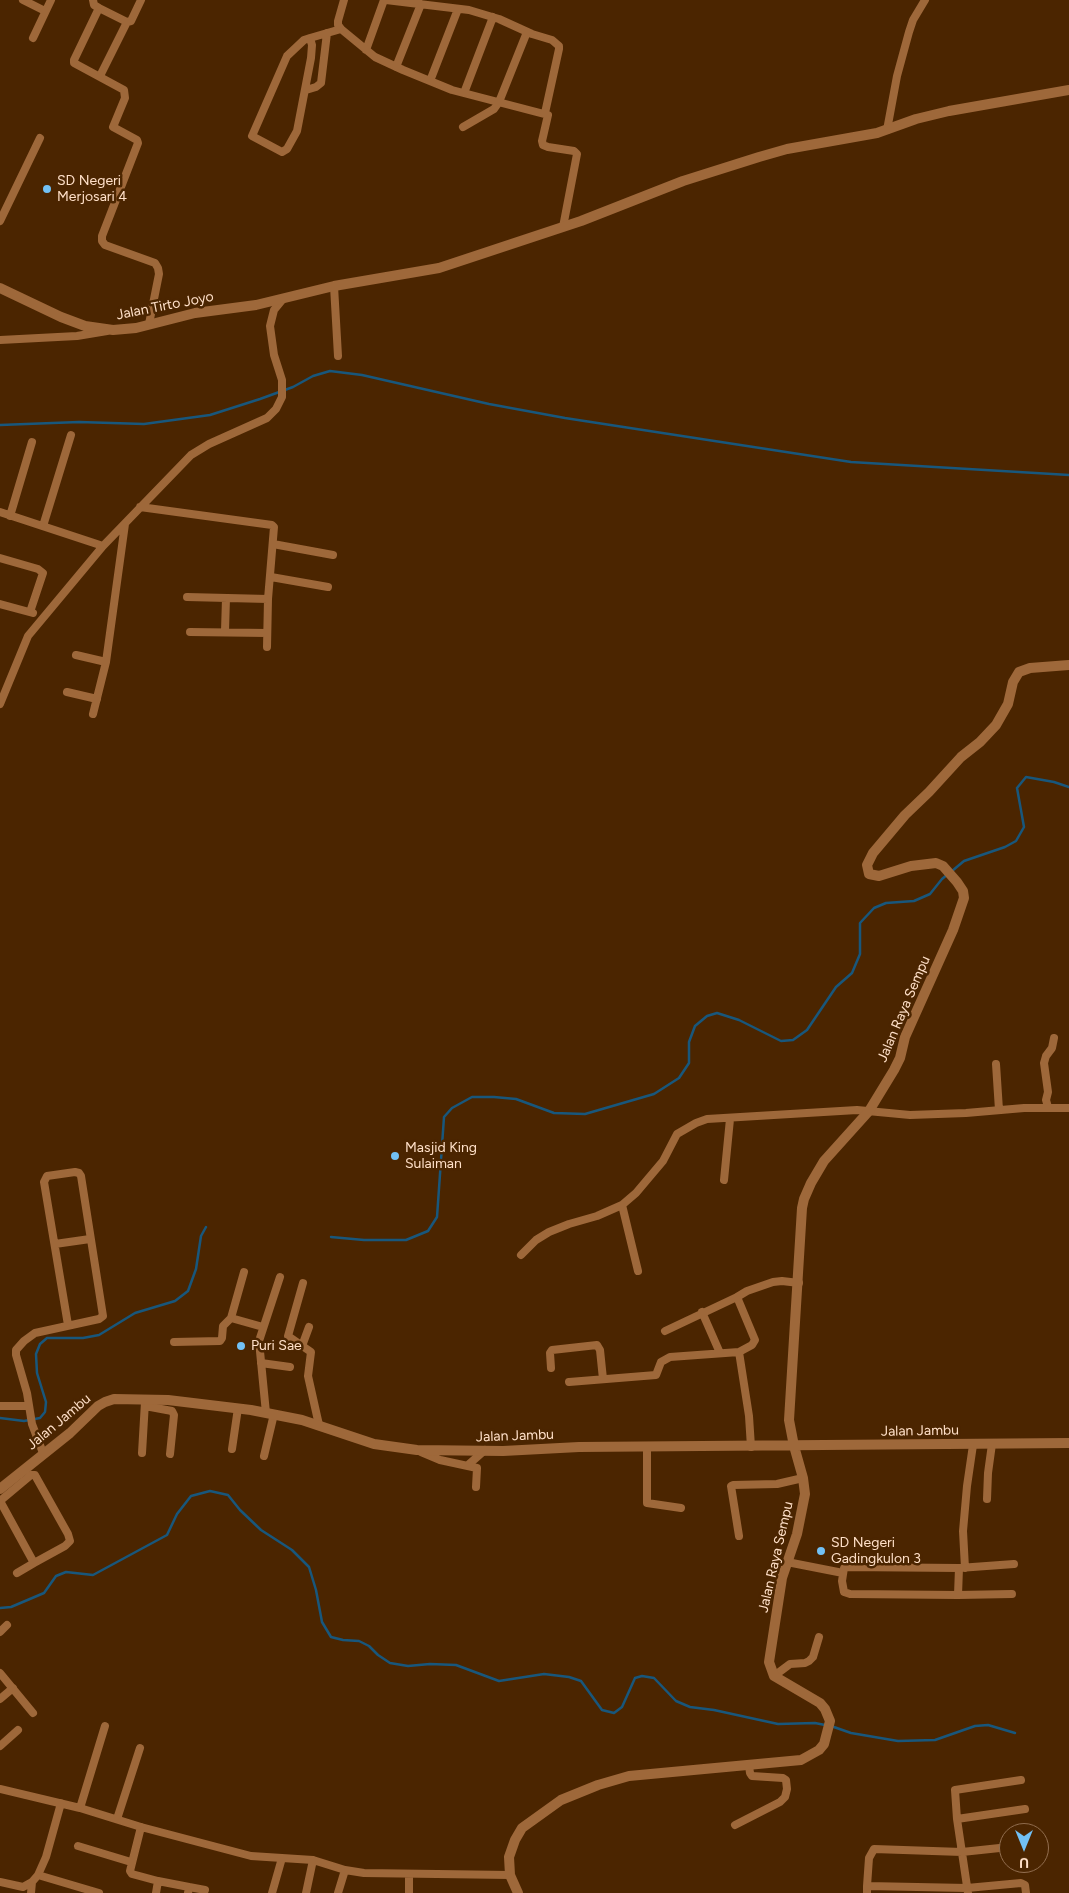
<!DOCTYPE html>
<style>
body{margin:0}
#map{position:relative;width:1069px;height:1893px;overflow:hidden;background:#4b2500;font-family:Figtree,sans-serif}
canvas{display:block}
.north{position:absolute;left:999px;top:1823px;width:50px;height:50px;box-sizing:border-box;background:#4b2500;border:1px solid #937050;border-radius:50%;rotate:180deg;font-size:14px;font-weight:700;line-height:20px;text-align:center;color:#ffe0c8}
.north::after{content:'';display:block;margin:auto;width:18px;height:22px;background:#72c1f5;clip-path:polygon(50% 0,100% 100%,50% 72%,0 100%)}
</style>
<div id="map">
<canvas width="1069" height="1893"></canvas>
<div class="north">U</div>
</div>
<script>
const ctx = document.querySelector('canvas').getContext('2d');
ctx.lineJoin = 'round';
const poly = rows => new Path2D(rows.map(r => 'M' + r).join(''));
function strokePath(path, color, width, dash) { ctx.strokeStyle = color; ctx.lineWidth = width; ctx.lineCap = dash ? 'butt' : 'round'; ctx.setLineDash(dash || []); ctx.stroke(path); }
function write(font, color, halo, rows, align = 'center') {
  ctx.font = font + ' Figtree,sans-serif'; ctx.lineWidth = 5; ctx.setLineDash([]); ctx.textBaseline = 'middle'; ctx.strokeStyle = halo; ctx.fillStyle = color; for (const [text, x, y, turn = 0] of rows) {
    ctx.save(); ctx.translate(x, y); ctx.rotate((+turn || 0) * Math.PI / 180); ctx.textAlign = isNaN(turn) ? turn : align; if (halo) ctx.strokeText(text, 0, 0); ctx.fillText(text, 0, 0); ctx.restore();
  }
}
strokePath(poly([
 [0,425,79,422,144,424,210,415,260,399,293,387,313,376,330,371,362,375,489,404,565,418,851,462,1069,475],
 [952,871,964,861,1005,847,1016,841,1024,827,1017,788,1026,777,1054,782,1069,787],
 [331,1237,364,1240,406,1240,428,1231,437,1217,444,1117,452,1108,472,1097,494,1097,516,1099,554,1113,585,1114,654,1094,679,1078,689,1063,689,1042,695,1026,707,1016,717,1013,739,1020,781,1041,793,1040,807,1030,836,987,852,973,860,954,860,923,874,908,886,903,914,901,930,894,942,879,948,874],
 [0,1418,24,1421,40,1418,45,1412,46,1402,37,1373,36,1354,40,1344,47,1338,83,1338,99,1335,135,1313,175,1301,188,1291,196,1269,201,1236,206,1227],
 [0,1608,11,1607,44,1593,56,1576,66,1572,93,1575,167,1535,177,1514,191,1496,210,1491,228,1495,240,1510,261,1530,292,1550,309,1567,316,1590,322,1622,331,1637,343,1640,359,1641,369,1646,378,1655,390,1663,408,1666,430,1664,456,1665,499,1681,544,1674,569,1677,581,1681,602,1710,614,1713,622,1707,635,1678,642,1676,654,1678,676,1701,690,1707,714,1710,778,1724,815,1723,825,1725],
 [831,1726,851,1733,898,1741,935,1740,975,1726,988,1725,1015,1733]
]), '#18577c', 2.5);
strokePath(poly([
 [23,0,45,11],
 [93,0,94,5,99,8,74,60,74,63,124,90,125,98,113,127,137,140,138,143,102,236,102,241,105,245,155,263,158,268,159,274,149,324],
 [386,0,469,10,499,19,532,34,552,40,559,46,559,49,545,113],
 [99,8,127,22],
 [341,29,338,25,338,21,344,0],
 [33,38,51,0],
 [310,38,312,45,311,58,297,131,287,149,282,152,252,136,287,56,304,40,310,38,341,29,375,57,403,70,452,90,548,115,542,141,543,145,548,147,574,151,577,154,563,227],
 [366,50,384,0],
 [396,67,421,4],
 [100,76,127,22,131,21,141,0],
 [430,81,458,9],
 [306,90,316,87,321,83,327,33],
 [464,93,493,17],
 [463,127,494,109,499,102,527,32],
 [887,130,897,76,909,32,913,20,925,0],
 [0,221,40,138],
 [334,286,338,356],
 [0,340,77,336,107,331],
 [140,507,272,525,274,527,268,599,267,647],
 [0,512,103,546],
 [10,516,32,442],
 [43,526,71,435],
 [273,544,333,555],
 [0,558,38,569,43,573,30,612],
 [271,577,328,587],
 [187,597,268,599],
 [0,604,33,613],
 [225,631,226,598],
 [190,632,267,633],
 [76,655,106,662],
 [67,692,97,699],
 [0,704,28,636,103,546,191,455,209,444,267,418,276,409,282,397,282,380,274,355,270,326,274,310,283,299],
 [93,714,106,662,125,524],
 [996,1064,999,1110],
 [1048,1107,1046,1100,1048,1092,1044,1063,1046,1056,1052,1048,1054,1038],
 [724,1180,730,1119],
 [622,1205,638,1271],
 [55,1244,90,1239],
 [521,1255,536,1240,549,1232,569,1224,597,1216,622,1205,636,1193,663,1161,677,1134,696,1123,707,1119,857,1110,910,1115,966,1113,1024,1108,1069,1108],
 [303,1283,288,1336,311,1352,308,1376,319,1425],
 [737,1297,747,1291,773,1282,782,1281,799,1283],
 [702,1312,720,1353],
 [231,1318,244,1272],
 [174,1342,220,1341,222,1338,223,1326,231,1318,263,1327],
 [302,1346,309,1327],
 [739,1352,749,1416,751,1447],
 [261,1363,290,1367],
 [551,1368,550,1353,552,1350,597,1345,600,1350,603,1379],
 [569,1382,656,1375,661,1362,670,1357,739,1352,752,1345,755,1340,737,1297,665,1331],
 [0,1406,29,1406],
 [145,1406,172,1411,174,1415,170,1454],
 [266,1413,259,1341,280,1277],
 [647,1447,647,1503,681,1508],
 [232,1449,238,1408],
 [421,1452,440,1460,477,1468,476,1487],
 [43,1453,32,1424,27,1393,16,1355,16,1350,24,1341,35,1333,99,1319,103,1316,81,1176,79,1173,75,1172,47,1176,44,1182,68,1325],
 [142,1453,145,1402],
 [264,1456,274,1414],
 [468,1465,485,1450],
 [31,1475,35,1475,36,1477,68,1534,70,1541,65,1546,34,1563,0,1501,31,1475],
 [987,1499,988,1473,992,1444],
 [739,1536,731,1486,733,1485,777,1484,803,1478],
 [787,1562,843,1573],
 [965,1568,963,1531,967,1486,973,1445],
 [17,1573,34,1563],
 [1012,1594,958,1595,850,1594,844,1592,842,1581,844,1568,846,1567,959,1568,1014,1564],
 [958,1595,959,1568],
 [0,1632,7,1625],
 [0,1673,33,1713],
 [774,1676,790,1664,805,1663,809,1661,813,1657,819,1637],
 [0,1699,13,1688],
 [0,1746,18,1730],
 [0,1789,80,1808,141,1827,251,1856,313,1860,345,1870,364,1873,510,1875],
 [80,1808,105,1726],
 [117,1819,140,1748],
 [957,1819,1025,1809],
 [735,1825,780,1802,785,1797,787,1789,786,1780,783,1778,752,1776,750,1773,749,1766],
 [141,1827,130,1871,132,1874,158,1881,189,1887,188,1893],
 [78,1846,131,1862],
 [409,1874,409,1893],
 [38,1875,99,1893],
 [0,1882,23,1887,32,1882,38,1875,46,1857,61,1803],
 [867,1886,869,1858,874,1849,962,1852,1009,1847],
 [189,1887,205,1890],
 [31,1893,32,1882],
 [156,1893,158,1881],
 [272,1893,282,1858],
 [306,1893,313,1860],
 [338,1893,345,1870],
 [867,1893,867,1886,967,1888,1021,1883,1025,1885,1026,1893],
 [968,1893,957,1819,955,1790,1021,1780]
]), '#9e683a', 8);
strokePath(poly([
 [0,288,61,317,85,326,113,330,136,328,195,313,256,305,334,286,439,268,581,221,683,181,759,157,787,149,877,133,916,119,949,111,1069,90],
 [0,1489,70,1433,98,1406,105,1402,114,1399,168,1400,251,1410,302,1420,374,1444,417,1450,503,1451,579,1447,1069,1443],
 [518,1893,510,1875,509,1857,515,1840,522,1828,561,1800,598,1785,629,1776,801,1760,819,1750,824,1744,830,1721,825,1709,820,1703,774,1676,769,1662,782,1578,797,1534,805,1494,803,1478,794,1446,789,1420,802,1208,804,1199,811,1183,824,1161,869,1111,894,1070,900,1058,905,1037,953,930,964,898,963,891,957,882,943,866,936,863,911,866,879,876,869,874,867,865,873,853,905,815,929,792,961,757,980,742,996,725,1008,704,1013,682,1019,672,1030,668,1069,665]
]), '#9e683a', 10);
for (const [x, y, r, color] of [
 [47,189,5,"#72c1f5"],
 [395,1156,5,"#72c1f5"],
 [241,1346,5,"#72c1f5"],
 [821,1551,5,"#72c1f5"]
]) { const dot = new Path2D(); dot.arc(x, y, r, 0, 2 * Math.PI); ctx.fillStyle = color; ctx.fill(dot); strokePath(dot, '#4b2500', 2); }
write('14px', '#ffe0c8', '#4b2500', [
 ["SD Negeri",57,181],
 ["Merjosari 4",57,197],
 ["Masjid King",405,1148],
 ["Sulaiman",405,1164],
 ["Puri Sae",251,1346],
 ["SD Negeri",831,1543],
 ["Gadingkulon 3",831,1559]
], 'left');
write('14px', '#ffe0c8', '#4b2500', [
 ["Jalan Tirto Joyo",165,306,-11],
 ["Jalan Raya Sempu",904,1009,-67],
 ["Jalan Jambu",59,1422,-40],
 ["Jalan Jambu",920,1431,-1],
 ["Jalan Jambu",515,1436,-2],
 ["Jalan Raya Sempu",776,1557,-77]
]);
</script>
